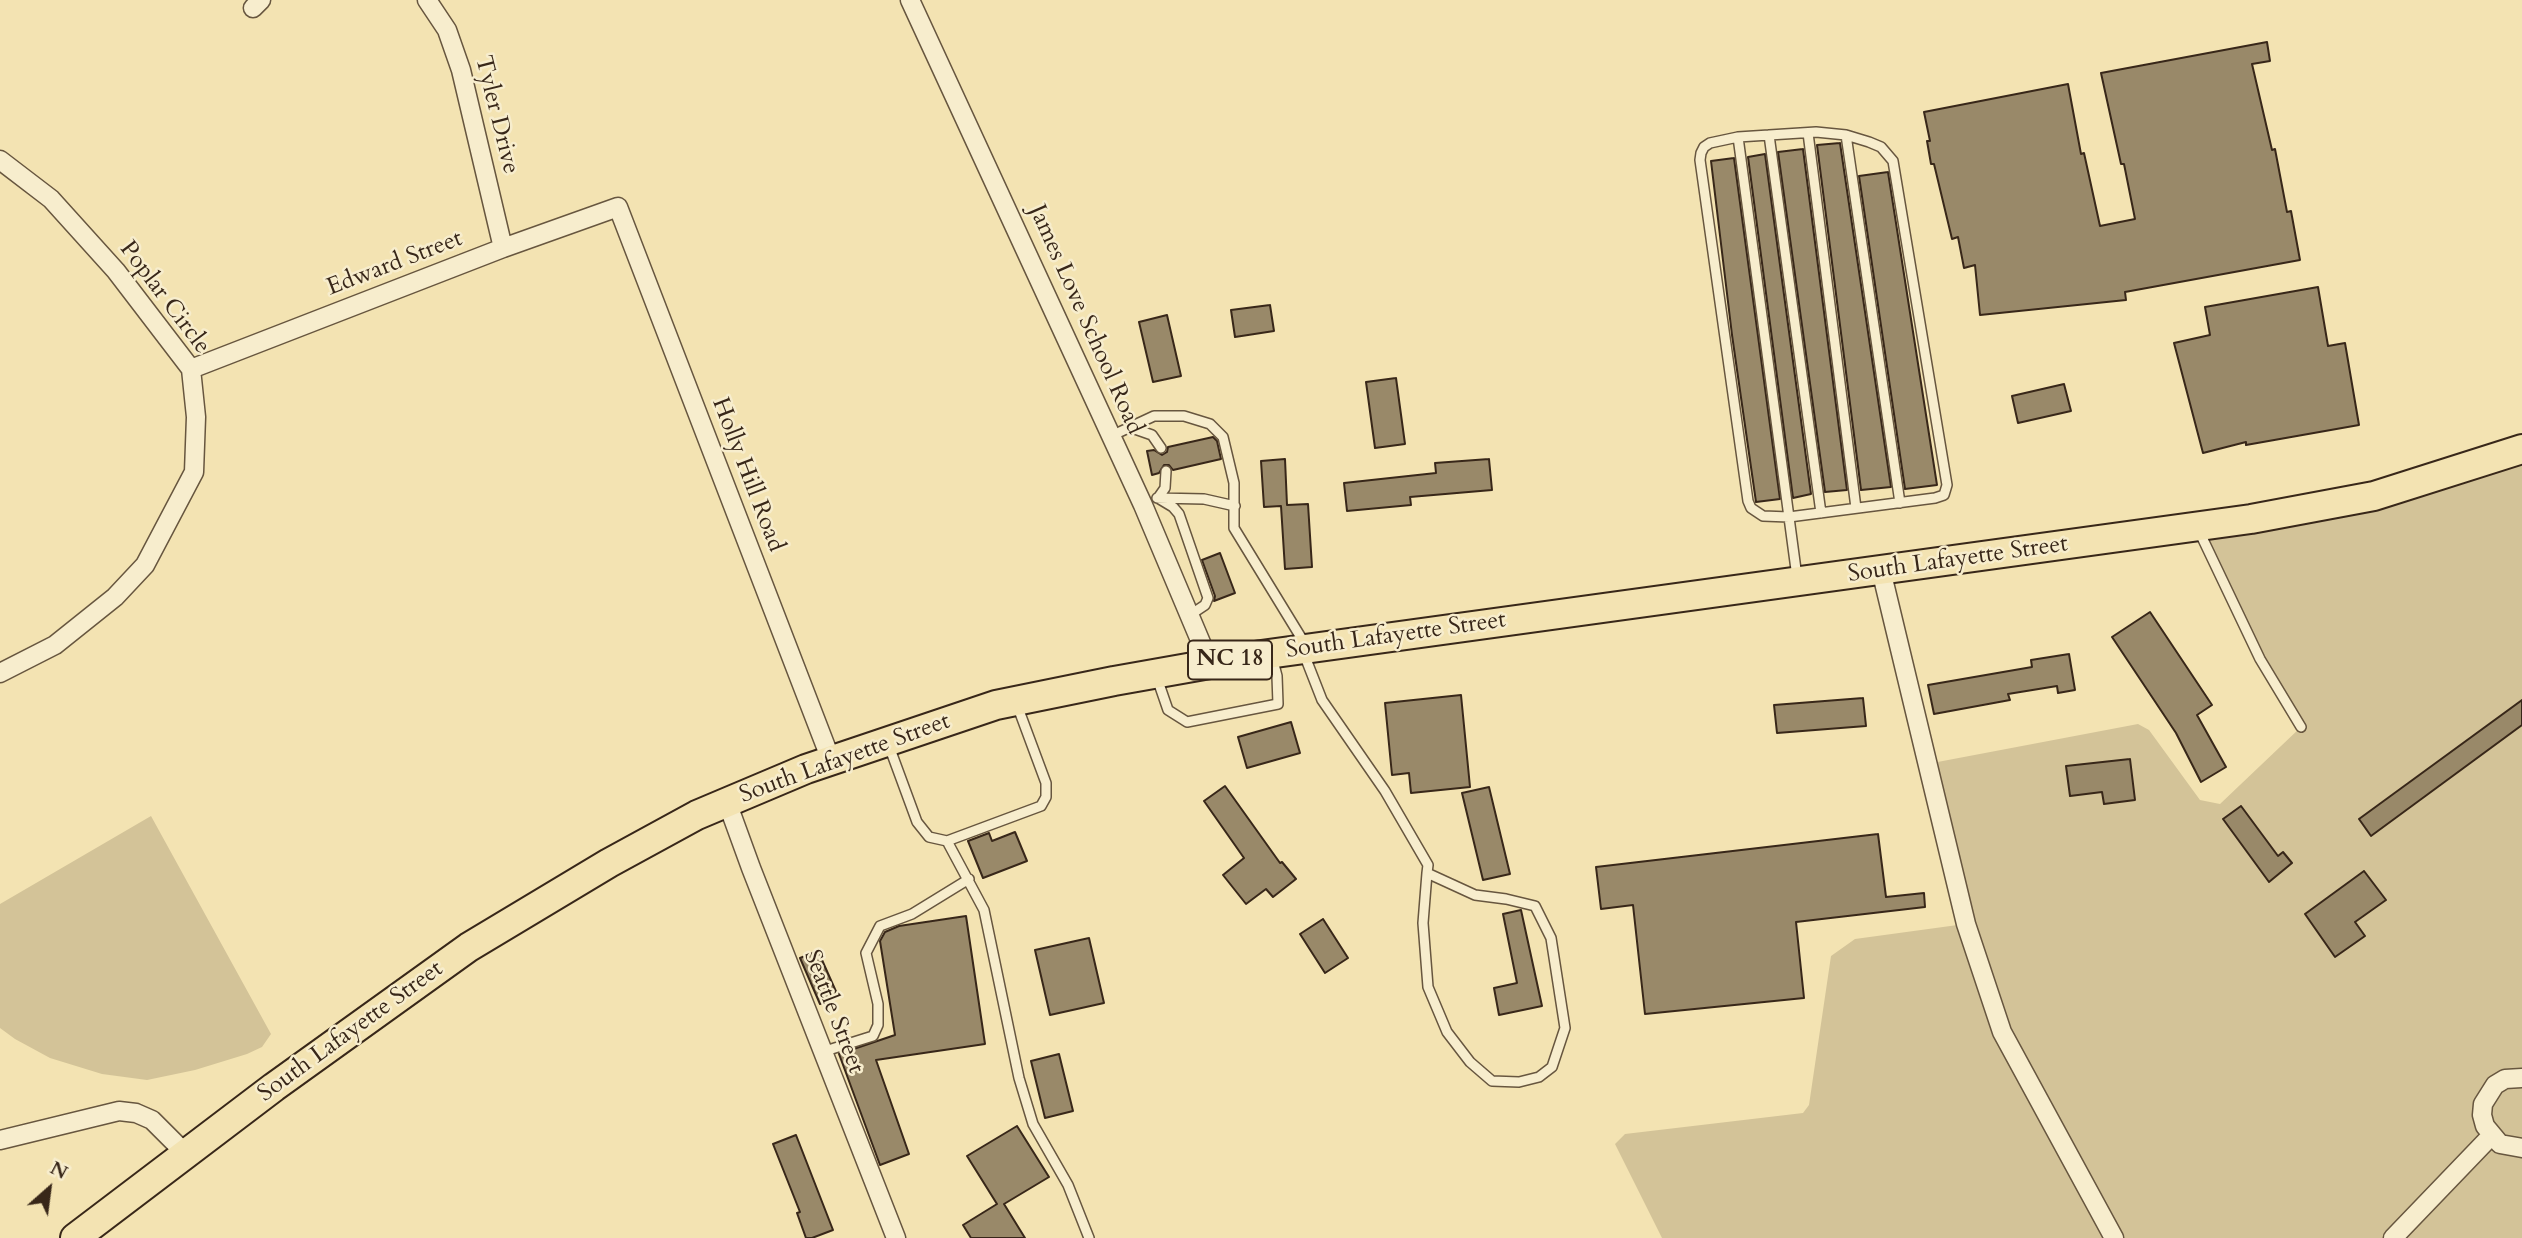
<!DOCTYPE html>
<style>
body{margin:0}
#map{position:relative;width:2522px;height:1238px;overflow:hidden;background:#f3e3b2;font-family:Cardo,serif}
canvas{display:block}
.north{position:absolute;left:14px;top:1154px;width:70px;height:70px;-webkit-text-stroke:5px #f7edcd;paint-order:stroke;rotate:28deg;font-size:19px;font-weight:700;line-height:28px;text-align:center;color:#382719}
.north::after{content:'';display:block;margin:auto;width:24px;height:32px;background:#382719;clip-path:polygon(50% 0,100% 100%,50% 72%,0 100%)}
</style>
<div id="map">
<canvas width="2522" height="1238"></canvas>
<div class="north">N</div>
</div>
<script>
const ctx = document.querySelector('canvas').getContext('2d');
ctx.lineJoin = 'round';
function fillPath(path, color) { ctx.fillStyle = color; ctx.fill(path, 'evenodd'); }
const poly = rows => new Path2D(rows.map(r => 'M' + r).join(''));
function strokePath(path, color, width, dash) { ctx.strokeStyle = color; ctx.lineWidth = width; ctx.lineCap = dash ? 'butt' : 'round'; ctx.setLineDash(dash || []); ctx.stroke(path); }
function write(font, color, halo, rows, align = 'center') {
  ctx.font = font + ' Cardo,serif'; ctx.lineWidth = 5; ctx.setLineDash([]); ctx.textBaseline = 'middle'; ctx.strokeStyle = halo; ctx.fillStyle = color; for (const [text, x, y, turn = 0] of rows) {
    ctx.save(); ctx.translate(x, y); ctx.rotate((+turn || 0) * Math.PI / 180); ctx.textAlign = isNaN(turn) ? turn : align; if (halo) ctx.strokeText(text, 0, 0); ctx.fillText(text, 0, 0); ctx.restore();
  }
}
fillPath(poly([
 [2522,449,2522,1238,1662,1238,1615,1144,1625,1134,1803,1113,1809,1105,1831,956,1855,939,1965,924,1927,764,2138,724,2149,730,2200,800,2220,804,2301,727,2260,659,2197,527],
 [151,816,271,1034,262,1047,247,1054,195,1070,147,1080,102,1074,50,1058,15,1039,0,1028,0,904]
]), '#d3c398');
const building = poly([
 [2267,42,2270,61,2252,64,2272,150,2275,149,2287,212,2291,211,2300,260,2125,292,2126,300,1980,315,1975,265,1964,268,1958,237,1952,239,1934,164,1931,164,1927,141,1930,141,1924,112,2068,84,2081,154,2084,153,2100,226,2135,219,2124,164,2121,164,2101,73,2267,42],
 [1840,143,1891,487,1861,490,1817,145,1840,143],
 [1803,149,1847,490,1825,492,1778,152,1803,149],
 [1765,154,1811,494,1793,498,1748,157,1765,154],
 [1734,158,1780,499,1756,502,1732,335,1711,161,1734,158],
 [1888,172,1937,485,1905,489,1859,176,1888,172],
 [2318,287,2328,346,2345,343,2359,425,2246,445,2246,442,2203,453,2174,343,2210,335,2205,307,2318,287],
 [1270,305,1274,331,1235,337,1231,310,1270,305],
 [1167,315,1181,376,1153,382,1139,322,1167,315],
 [1396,378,1405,444,1375,448,1366,382,1396,378],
 [2064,384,2071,411,2018,423,2012,396,2064,384],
 [1213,437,1217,441,1221,459,1173,470,1169,465,1164,465,1159,473,1152,475,1147,451,1154,450,1162,455,1167,452,1168,447,1213,437],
 [1285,459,1287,505,1308,504,1312,567,1285,569,1281,506,1264,507,1261,461,1285,459],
 [1489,459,1492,490,1410,497,1411,505,1347,511,1344,483,1436,473,1435,463,1489,459],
 [1220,553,1235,593,1214,601,1215,596,1202,560,1220,553],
 [2150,612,2212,705,2197,715,2226,767,2201,782,2176,733,2112,637,2150,612],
 [2069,654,2075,690,2058,693,2057,686,2008,694,2010,700,1934,714,1928,685,2032,667,2031,660,2069,654],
 [1461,695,1470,787,1411,793,1409,773,1392,775,1385,703,1461,695],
 [1863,698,1866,726,1777,733,1774,705,1863,698],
 [2522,700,2522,725,2371,836,2359,819,2522,700],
 [1291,722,1300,753,1247,768,1238,737,1291,722],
 [2130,759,2135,800,2104,804,2102,792,2070,796,2066,766,2130,759],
 [1225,786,1280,863,1282,862,1296,879,1273,897,1266,889,1246,904,1223,875,1244,858,1204,801,1225,786],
 [1489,787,1510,874,1483,880,1462,793,1489,787],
 [2241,806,2278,856,2283,852,2292,863,2269,882,2223,819,2241,806],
 [1015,832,1027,861,983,878,968,841,989,833,992,841,1015,832],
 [1878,834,1886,897,1924,893,1925,907,1796,922,1804,998,1645,1014,1633,905,1601,909,1596,867,1878,834],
 [2364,871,2386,900,2355,922,2365,936,2335,957,2305,914,2364,871],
 [1521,910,1542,1006,1499,1015,1494,988,1517,983,1503,914,1521,910],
 [966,916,985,1044,876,1060,909,1154,880,1165,839,1054,895,1035,880,941,885,932,899,926,966,916],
 [1323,919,1348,958,1325,973,1300,934,1323,919],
 [1089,938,1104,1003,1050,1015,1035,950,1089,938],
 [818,951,838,996,820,1004,800,958,818,951],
 [1059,1054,1073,1111,1045,1118,1031,1061,1059,1054],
 [1017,1126,1049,1177,1004,1204,1025,1238,971,1238,963,1225,997,1204,967,1156,1017,1126],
 [796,1135,833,1230,812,1238,806,1238,797,1213,800,1212,773,1144,796,1135]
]);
fillPath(building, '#998969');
strokePath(building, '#382719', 2);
const lane = poly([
 [1816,132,1846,135,1869,142,1881,147,1893,161,1947,485,1944,495,1935,498,1789,517,1763,516,1751,508,1748,501,1700,160,1701,153,1704,147,1710,143,1738,137,1816,132],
 [1808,133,1856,508],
 [1769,135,1821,513],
 [1846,135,1900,503],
 [1738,137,1797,577],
 [1132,428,1152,435,1161,448],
 [1111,436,1154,416,1184,416,1210,424,1223,437,1234,483,1234,528,1305,644],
 [1157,498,1204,499,1235,506],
 [1158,498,1173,507,1179,514,1208,598,1205,605,1190,615],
 [1158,498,1165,488,1166,471],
 [2199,531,2260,659,2301,727],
 [1304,654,1322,700,1385,791,1428,865,1427,873,1423,923,1428,987,1447,1032,1470,1062,1492,1081,1519,1082,1539,1077,1552,1067,1565,1028,1551,938,1535,906,1506,899,1475,895,1427,873],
 [1157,678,1168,710,1187,722,1278,704,1277,676,1272,657],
 [889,746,917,822,929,837,947,841,984,910,1019,1078,1033,1124,1068,1185,1089,1238],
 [947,841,1041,806,1046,797,1046,783,1017,705],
 [822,1052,873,1036,878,1025,878,1004,866,953,880,926,912,914,969,879]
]);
const street = poly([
 [427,0,447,30,461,70,503,248],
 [910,0,1143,505,1210,664],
 [253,8,261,0],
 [0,160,51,199,116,271,191,369,196,417,194,472,145,565,115,597,55,645,0,673],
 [191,369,503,248,618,207,831,760],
 [1881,570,1966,924,2002,1032,2114,1238],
 [727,802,751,868,896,1238],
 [2522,1078,2505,1079,2495,1085,2483,1104,2482,1115,2485,1126,2500,1144,2522,1148],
 [0,1140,119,1111,136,1113,152,1120,186,1154],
 [2393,1238,2491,1136]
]);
const primary = poly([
 [75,1238,274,1087,469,947,609,863,697,815,806,769,996,705,1114,681,1261,655,2251,519,2374,496,2522,449]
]);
strokePath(lane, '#67563f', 12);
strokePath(street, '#67563f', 21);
strokePath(primary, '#382719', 32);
strokePath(lane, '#f7edcd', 9);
strokePath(street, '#f7edcd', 18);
strokePath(primary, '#f3e3b2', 28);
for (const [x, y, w] of [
 [1230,660,84]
]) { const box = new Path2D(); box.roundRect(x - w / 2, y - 19.5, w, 39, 5); ctx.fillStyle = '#f7edcd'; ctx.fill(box); strokePath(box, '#382719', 2); }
write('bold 23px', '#382719', null, [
 ["NC 18",1230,660]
]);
write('24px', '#382719', '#f7edcd', [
 ["Tyler Drive",496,115,76],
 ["Edward Street",395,264,-21],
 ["Poplar Circle",164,298,53],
 ["James Love School Road",1085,320,66],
 ["Holly Hill Road",747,475,69],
 ["South Lafayette Street",1958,560,-8],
 ["South Lafayette Street",1396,636,-8],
 ["South Lafayette Street",845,759,-20],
 ["Seattle Street",833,1012,69],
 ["South Lafayette Street",351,1032,-36]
]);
</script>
